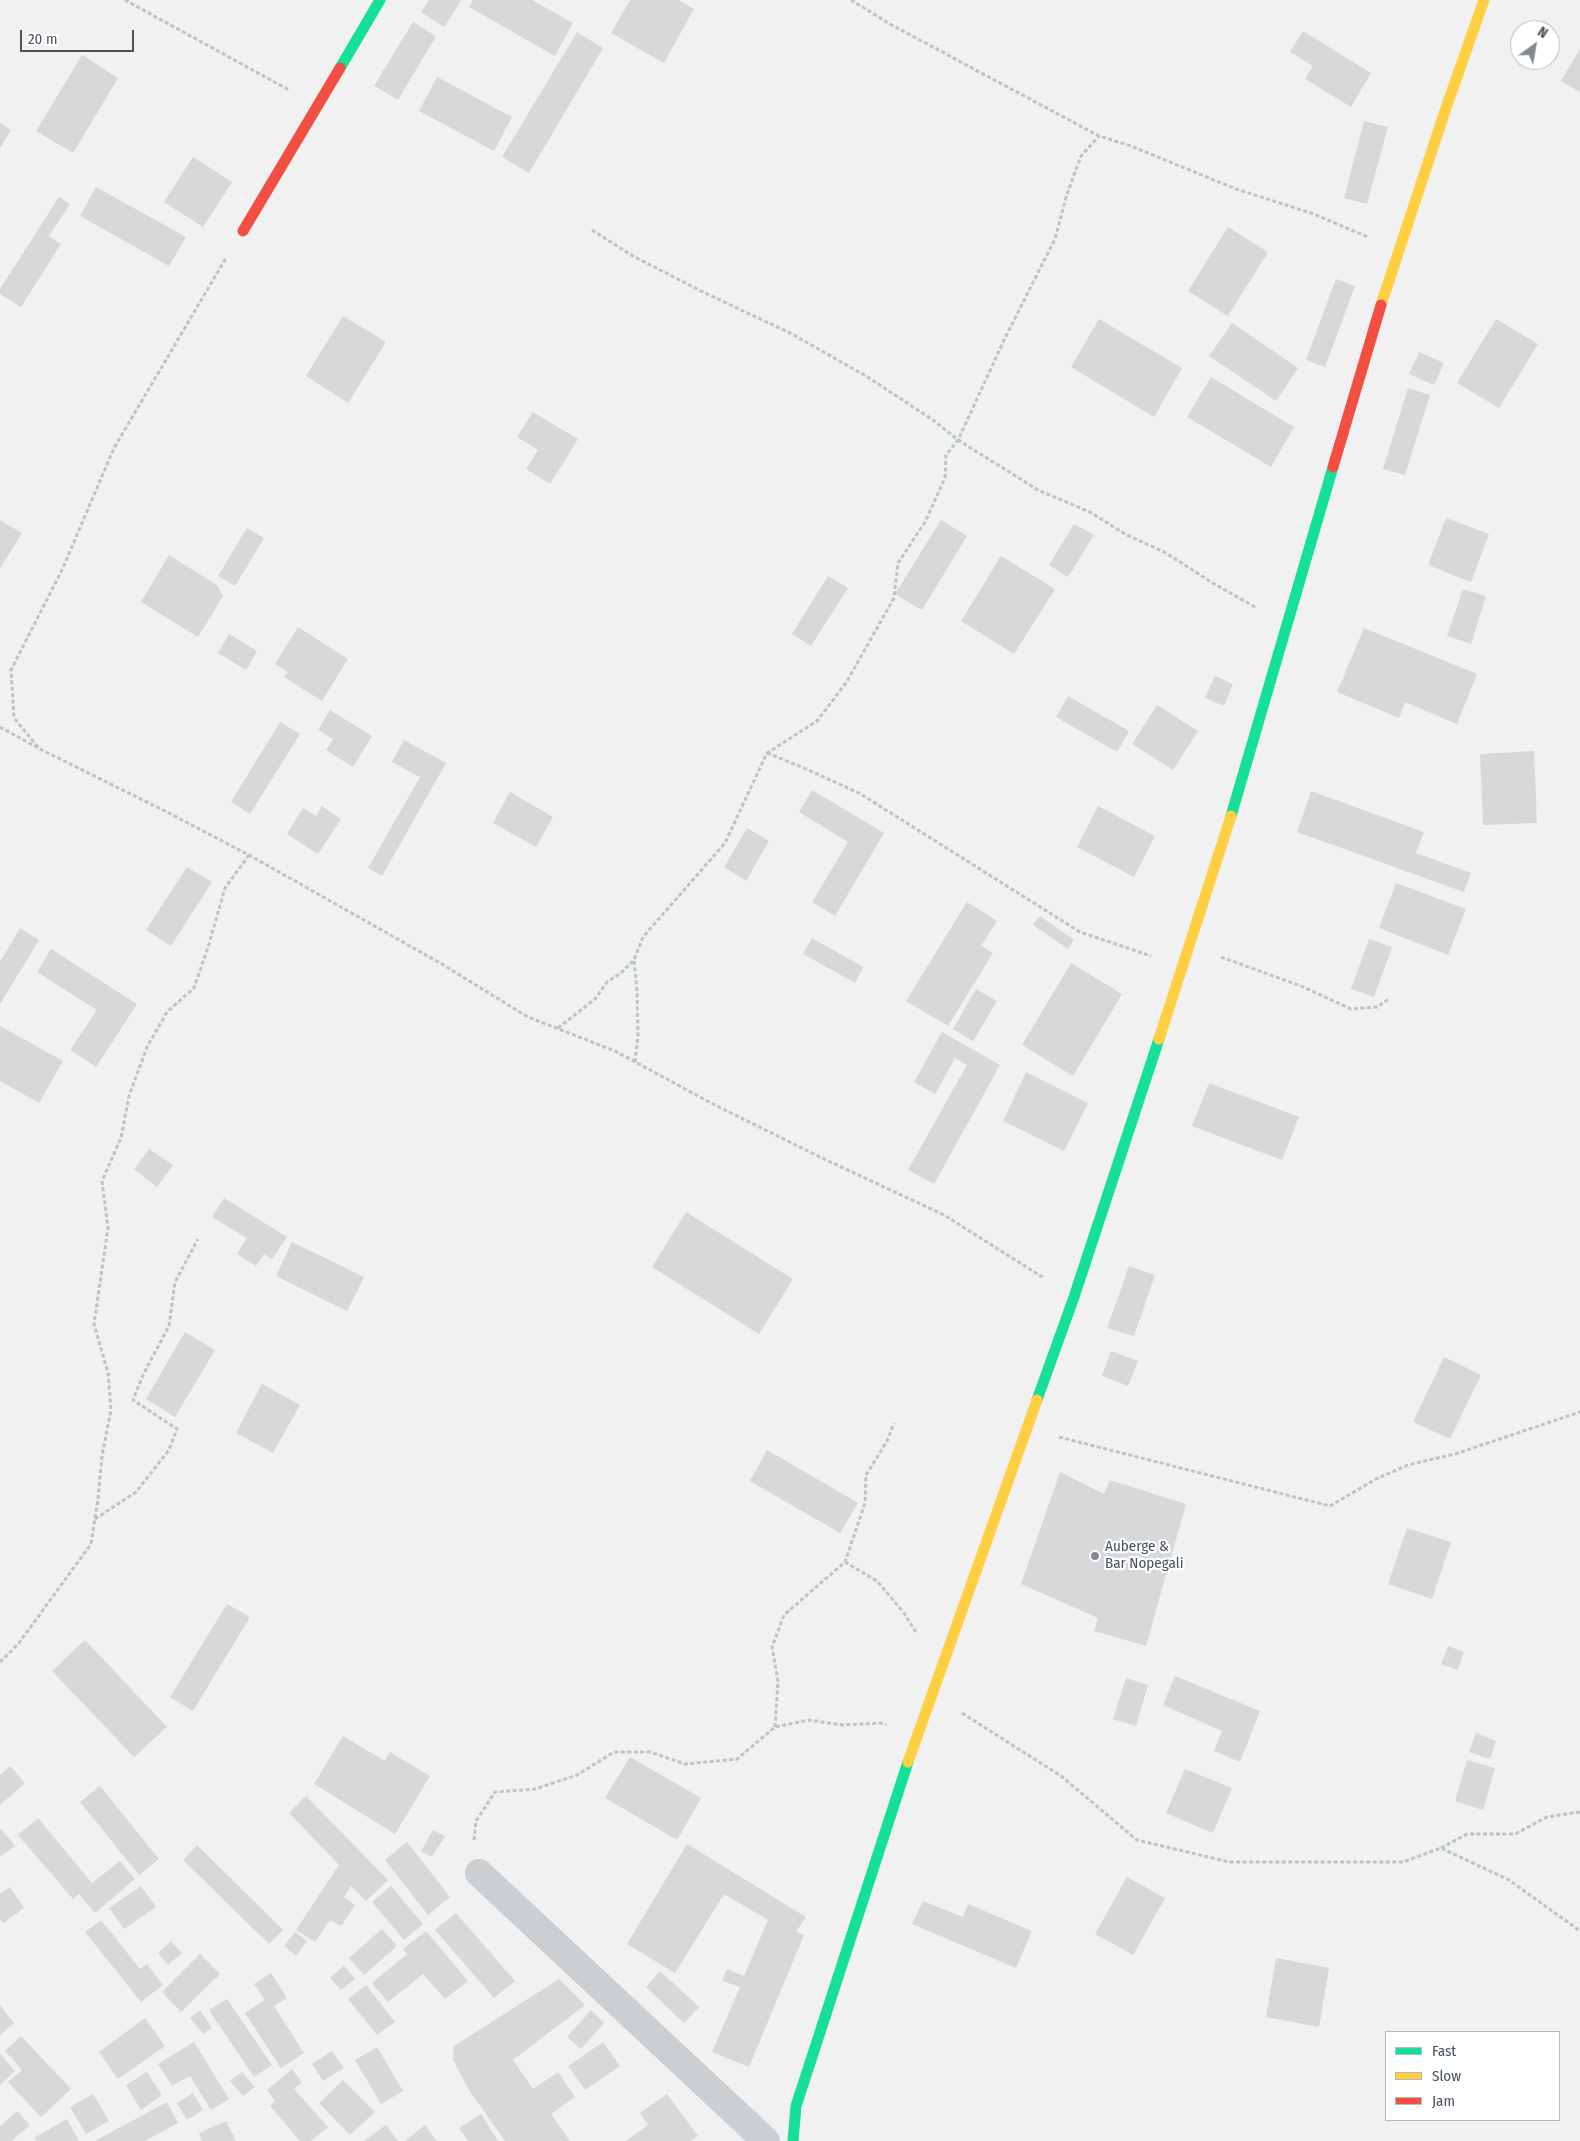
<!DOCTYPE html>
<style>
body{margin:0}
#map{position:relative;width:1580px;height:2141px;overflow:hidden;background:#f1f1f1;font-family:"Fira Sans Condensed",sans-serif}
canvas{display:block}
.legend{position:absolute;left:1385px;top:2031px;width:175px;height:90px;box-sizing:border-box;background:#fff;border:1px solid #b5babe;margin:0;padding:6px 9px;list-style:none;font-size:15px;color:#47525d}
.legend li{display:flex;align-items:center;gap:10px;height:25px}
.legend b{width:25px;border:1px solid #b5babe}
.north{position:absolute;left:1510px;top:20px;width:50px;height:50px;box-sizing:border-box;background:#fff;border:1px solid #b5babe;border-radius:50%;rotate:32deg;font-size:14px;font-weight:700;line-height:20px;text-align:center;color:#47525d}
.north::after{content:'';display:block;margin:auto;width:18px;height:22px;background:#828a91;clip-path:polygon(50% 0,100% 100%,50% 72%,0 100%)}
.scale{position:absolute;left:20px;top:30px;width:114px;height:22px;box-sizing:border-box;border:2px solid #47525d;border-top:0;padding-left:6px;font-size:15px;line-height:18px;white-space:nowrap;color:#47525d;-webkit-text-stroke:4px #fff;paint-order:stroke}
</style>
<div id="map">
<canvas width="1580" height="2141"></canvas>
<ul class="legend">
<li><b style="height:6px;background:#16e098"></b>Fast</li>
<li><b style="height:6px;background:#ffcf43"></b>Slow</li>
<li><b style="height:6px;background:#f24e42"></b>Jam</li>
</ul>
<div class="north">N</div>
<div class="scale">20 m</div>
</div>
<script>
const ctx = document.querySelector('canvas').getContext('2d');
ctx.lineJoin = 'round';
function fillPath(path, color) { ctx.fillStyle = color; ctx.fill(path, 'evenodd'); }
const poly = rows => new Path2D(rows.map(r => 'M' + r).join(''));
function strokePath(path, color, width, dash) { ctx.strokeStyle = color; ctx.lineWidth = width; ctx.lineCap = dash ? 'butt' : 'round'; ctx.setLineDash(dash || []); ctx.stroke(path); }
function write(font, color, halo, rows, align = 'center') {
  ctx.font = font + ' "Fira Sans Condensed",sans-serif'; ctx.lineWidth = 4.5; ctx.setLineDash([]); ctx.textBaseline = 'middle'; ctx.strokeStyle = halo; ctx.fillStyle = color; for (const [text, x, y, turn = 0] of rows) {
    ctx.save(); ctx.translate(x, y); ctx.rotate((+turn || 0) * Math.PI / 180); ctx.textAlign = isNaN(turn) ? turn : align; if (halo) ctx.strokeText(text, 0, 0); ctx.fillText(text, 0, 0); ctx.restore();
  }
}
fillPath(poly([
 [429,0,460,0,461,1,444,27,421,12],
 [473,0,532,0,573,23,555,56,469,7],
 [630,0,678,0,694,9,664,63,611,33],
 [413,22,436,36,398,100,374,86],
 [1303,31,1371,73,1351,107,1305,79,1313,66,1290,52],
 [577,32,603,48,529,173,502,157],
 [1580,49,1580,92,1561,81],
 [82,55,118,78,73,153,36,131],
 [437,77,512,117,494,151,419,111],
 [1364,121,1388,127,1367,204,1344,198],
 [0,123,11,130,0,148],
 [193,157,232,182,203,227,164,202],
 [96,187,186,237,169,266,80,216],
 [59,197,70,204,49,236,61,244,21,307,0,294,0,289],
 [1228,227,1268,252,1228,316,1188,291],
 [1336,279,1355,286,1325,367,1306,360],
 [343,316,386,342,348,403,306,376],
 [1099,319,1182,368,1154,417,1071,367],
 [1496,319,1538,344,1499,408,1457,383],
 [1232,323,1298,368,1276,401,1209,356],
 [1419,352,1444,363,1434,385,1409,374],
 [1211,377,1294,427,1271,467,1187,417],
 [1408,388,1430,395,1405,475,1383,469],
 [533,412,578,439,550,484,526,469,538,450,517,437],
 [1446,518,1489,534,1471,582,1428,565],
 [0,520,22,533,0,569],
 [941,520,967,536,922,610,895,594],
 [1074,524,1094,535,1068,577,1049,565],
 [247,528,264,538,235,586,218,576],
 [169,555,217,585,223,596,198,637,141,602],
 [1001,556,1055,589,1014,654,961,621],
 [828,576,848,588,811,646,792,634],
 [1463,589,1486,596,1471,644,1447,636],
 [298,627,348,659,322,701,284,677,288,672,275,664],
 [1364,628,1477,674,1457,724,1405,702,1399,718,1337,692],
 [229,634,257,651,246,670,218,653],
 [1215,676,1233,684,1224,706,1205,698],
 [1068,696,1129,731,1117,752,1056,717],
 [1157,705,1198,731,1173,770,1132,744],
 [330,710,372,736,353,767,326,750,333,739,318,730],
 [280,722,300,734,250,814,231,802],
 [404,740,446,763,382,876,368,868,420,777,392,762],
 [1534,751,1537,823,1483,825,1480,754],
 [812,790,884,833,835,916,812,902,848,842,799,812],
 [1311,791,1424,832,1416,853,1471,873,1464,892,1297,832],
 [510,792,553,817,536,847,493,823],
 [322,806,341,819,318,854,287,834,303,808,316,816],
 [1098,806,1155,836,1134,877,1077,847],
 [747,828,769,841,746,881,724,867],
 [187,867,212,882,171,946,146,930],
 [1396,883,1466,909,1448,955,1379,928],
 [967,902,997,921,981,946,993,953,948,1026,906,1001],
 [1040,916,1074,940,1068,949,1033,925],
 [20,928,39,940,0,1004,0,962],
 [812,938,863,967,855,983,803,954],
 [1369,939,1392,947,1374,997,1351,989],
 [51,949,137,1004,96,1067,70,1050,97,1010,37,972],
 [1071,963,1122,994,1073,1076,1022,1045],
 [976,989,997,1001,973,1041,953,1029],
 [0,1026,63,1061,39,1103,0,1081],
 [942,1032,1000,1065,934,1184,908,1170,967,1065,955,1058,935,1094,914,1082],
 [1026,1072,1088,1103,1064,1151,1003,1121],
 [1209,1083,1299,1117,1282,1160,1192,1126],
 [149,1149,173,1165,157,1187,134,1169],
 [224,1198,287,1237,272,1259,264,1254,256,1266,237,1254,247,1238,212,1217],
 [686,1212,793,1279,759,1334,652,1267],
 [292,1242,364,1277,347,1311,276,1276],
 [1129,1266,1155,1275,1134,1336,1107,1328],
 [185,1332,215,1350,175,1417,146,1399],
 [1111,1351,1138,1361,1128,1386,1102,1376],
 [1444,1357,1481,1375,1450,1439,1413,1422],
 [262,1384,300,1405,273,1453,236,1433],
 [767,1450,858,1503,840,1533,750,1481],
 [1060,1472,1104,1494,1110,1480,1186,1504,1146,1646,1094,1631,1098,1618,1021,1584],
 [1407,1528,1451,1542,1432,1599,1388,1584],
 [227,1604,250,1617,193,1711,170,1697],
 [85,1640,167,1727,134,1757,52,1671],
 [1448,1646,1464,1652,1458,1670,1441,1664],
 [1175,1676,1260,1711,1240,1762,1214,1751,1222,1731,1163,1705],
 [1126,1678,1148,1685,1136,1726,1113,1719],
 [1476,1733,1496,1741,1490,1759,1469,1752],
 [343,1736,385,1761,390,1752,430,1776,395,1834,314,1784],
 [630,1757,701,1798,677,1840,605,1798],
 [1467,1760,1495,1768,1483,1810,1455,1801],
 [10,1766,25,1783,0,1805,0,1775],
 [1185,1769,1232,1788,1213,1833,1166,1813],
 [100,1786,159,1859,139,1875,80,1802],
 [306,1796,388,1880,366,1901,351,1886,344,1897,355,1905,341,1926,330,1920,315,1942,296,1930,339,1865,289,1813],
 [38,1818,92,1883,120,1861,135,1879,95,1913,79,1894,73,1899,18,1835],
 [0,1828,15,1846,0,1857],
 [433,1830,445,1836,432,1857,421,1851],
 [407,1842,450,1897,428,1915,385,1860],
 [687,1844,806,1917,796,1932,804,1935,749,2067,712,2052,740,1987,722,1981,727,1969,744,1976,768,1920,724,1894,675,1973,627,1944],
 [197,1845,283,1930,269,1944,183,1860],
 [1127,1877,1165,1898,1133,1955,1095,1934],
 [141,1886,156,1907,124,1929,109,1908],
 [391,1886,423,1924,404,1940,372,1902],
 [10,1887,24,1908,3,1923,0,1919,0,1894],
 [923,1901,963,1917,968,1904,1032,1931,1016,1968,912,1924],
 [456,1913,515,1981,494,1998,435,1930],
 [101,1920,140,1969,147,1964,163,1985,141,2002,85,1932],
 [382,1929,397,1946,364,1975,349,1958],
 [426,1931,468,1981,445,1999,423,1974,388,2002,372,1983,407,1954,403,1949],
 [295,1932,307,1941,296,1956,284,1946],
 [171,1941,182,1953,168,1965,158,1953],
 [200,1954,220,1974,181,2012,162,1992],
 [1276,1958,1329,1968,1319,2027,1266,2017],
 [344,1966,355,1979,341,1990,330,1978],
 [660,1971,699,2007,684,2023,646,1987],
 [271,1973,287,1998,274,2006,304,2053,281,2068,245,2013,265,2000,254,1984],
 [559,1979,585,2005,513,2060,533,2089,558,2072,575,2097,551,2114,570,2141,505,2141,469,2090,453,2060,454,2046],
 [366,1985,395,2022,377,2035,348,1999],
 [227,1999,272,2065,254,2077,209,2010],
 [0,2005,14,2023,0,2035],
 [200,2010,212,2028,203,2034,190,2018],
 [591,2010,604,2023,581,2049,567,2037],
 [145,2018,165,2046,118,2079,99,2052],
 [21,2036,71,2089,41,2117,8,2082,22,2070,5,2051],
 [194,2042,229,2099,211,2110,190,2076,172,2086,158,2064],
 [603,2042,620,2066,585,2090,568,2066],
 [377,2047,403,2091,381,2104,355,2060],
 [332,2051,344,2068,323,2081,312,2064],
 [0,2054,15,2071,0,2085],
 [292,2069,302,2082,294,2089,328,2127,311,2141,300,2141,270,2106,275,2101,267,2090],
 [147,2072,162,2095,141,2110,126,2085],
 [242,2072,255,2087,243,2096,230,2081],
 [343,2080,375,2112,350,2135,319,2103],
 [193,2093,203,2110,187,2120,177,2103],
 [93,2094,109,2121,86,2134,70,2107],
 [667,2094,698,2136,691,2141,626,2141,648,2125,640,2113],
 [167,2102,178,2123,145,2141,95,2141],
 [17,2111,30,2125,12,2141,0,2141,0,2126],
 [481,2114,498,2141,468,2141,459,2128],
 [67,2119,79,2141,36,2141,34,2138],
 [226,2121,236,2141,202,2141,199,2133],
 [386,2125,398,2141,364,2141],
 [425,2125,437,2141,407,2141,406,2140]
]), '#d8d8da');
strokePath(poly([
 [125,0,289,90],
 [851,0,890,24,1099,136,1131,146,1236,189,1311,213,1368,237],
 [592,230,633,256,701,291,792,334,866,376,933,420,958,440,1038,490,1090,512,1125,534,1166,553,1216,585,1257,608],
 [0,727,40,749,165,811,249,855,440,963,528,1017,615,1051,713,1104,820,1157,944,1215,1044,1278],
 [38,747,14,718,11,670,62,570,114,448,226,258],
 [767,753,804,768,859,793,1080,932,1151,956],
 [1221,957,1301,986,1351,1009,1377,1007,1390,998],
 [634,961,637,991,638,1036,635,1062],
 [558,1028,595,999,607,982,621,973,634,960,643,937,725,843,767,753,817,721,846,683,894,598,898,563,925,522,945,478,946,455,958,440,1005,338,1055,239,1067,194,1081,156,1099,136],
 [1059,1437,1330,1506,1376,1479,1408,1465,1455,1454,1580,1412],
 [95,1519,136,1492,169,1450,177,1429,133,1400,143,1375,169,1326,175,1282,198,1239],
 [845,1562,877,1581,904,1613,917,1634],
 [0,1662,19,1643,91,1544,98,1499,102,1456,111,1410,108,1373,94,1324,108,1228,102,1181,121,1138,129,1096,147,1047,167,1012,194,988,209,944,225,888,249,855],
 [962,1713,1061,1776,1137,1840,1229,1862,1403,1862,1441,1848,1509,1880,1580,1931],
 [775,1727,778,1681,772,1647,784,1615,845,1562,865,1503,866,1475,887,1441,894,1423],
 [474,1840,476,1821,495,1792,535,1789,577,1775,614,1752,650,1752,685,1764,737,1759,775,1727,809,1720,843,1725,880,1723,886,1725],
 [1441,1848,1467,1834,1515,1834,1547,1817,1580,1812]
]), '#b9c6c2', 3, [4, 2.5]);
strokePath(poly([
 [479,1873,766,2141]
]), '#cccfd2', 28);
strokePath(poly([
 [340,68,380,0],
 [1231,816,1333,467],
 [1037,1400,1074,1297,1159,1039],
 [793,2141,796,2106,908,1762]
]), '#16e098', 11);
strokePath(poly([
 [1381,305,1446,108,1484,0],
 [1159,1039,1231,816],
 [908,1762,1037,1400]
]), '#ffcf43', 11);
strokePath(poly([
 [243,231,340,68],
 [1333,467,1381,305]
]), '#f24e42', 11);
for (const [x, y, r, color] of [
 [1095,1556,5,"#828a91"]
]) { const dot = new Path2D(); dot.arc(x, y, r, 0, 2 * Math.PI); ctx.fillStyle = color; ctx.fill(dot); strokePath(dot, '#fff', 2); }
write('15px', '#47525d', '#fff', [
 ["Auberge &",1105,1547],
 ["Bar Nopegali",1105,1564]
], 'left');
</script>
